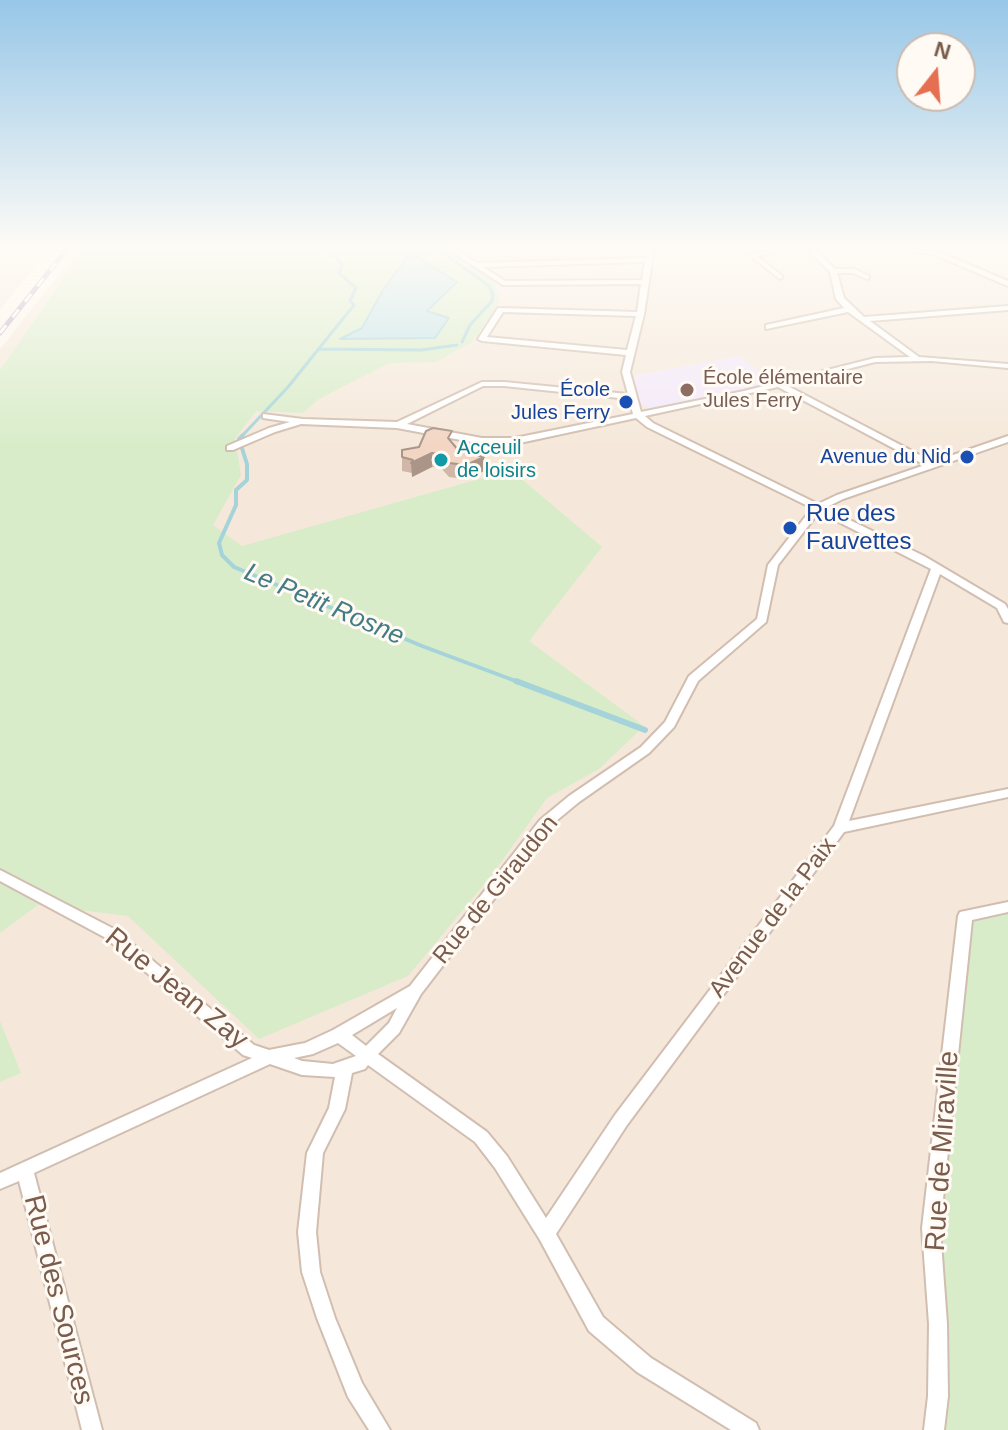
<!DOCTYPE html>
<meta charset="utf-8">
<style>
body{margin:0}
#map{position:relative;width:1008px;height:1430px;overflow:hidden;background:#fdf6ec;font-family:Arial,sans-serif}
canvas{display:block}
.north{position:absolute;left:896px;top:32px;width:80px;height:80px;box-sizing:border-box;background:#fffaf3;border:2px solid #cabbb1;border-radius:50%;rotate:17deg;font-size:22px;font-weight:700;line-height:32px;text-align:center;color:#7a5c4d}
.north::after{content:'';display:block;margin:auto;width:28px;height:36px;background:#e76f51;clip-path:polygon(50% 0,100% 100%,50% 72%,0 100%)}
</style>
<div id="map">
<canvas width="1008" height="1430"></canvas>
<div class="north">N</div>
</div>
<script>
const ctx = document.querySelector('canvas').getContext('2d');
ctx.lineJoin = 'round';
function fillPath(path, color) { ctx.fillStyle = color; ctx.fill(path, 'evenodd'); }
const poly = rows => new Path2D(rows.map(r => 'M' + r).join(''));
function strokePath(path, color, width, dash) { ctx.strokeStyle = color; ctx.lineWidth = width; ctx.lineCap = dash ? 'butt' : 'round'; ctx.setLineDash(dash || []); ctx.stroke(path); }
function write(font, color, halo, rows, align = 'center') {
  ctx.font = font + ' Arial,sans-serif'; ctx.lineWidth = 6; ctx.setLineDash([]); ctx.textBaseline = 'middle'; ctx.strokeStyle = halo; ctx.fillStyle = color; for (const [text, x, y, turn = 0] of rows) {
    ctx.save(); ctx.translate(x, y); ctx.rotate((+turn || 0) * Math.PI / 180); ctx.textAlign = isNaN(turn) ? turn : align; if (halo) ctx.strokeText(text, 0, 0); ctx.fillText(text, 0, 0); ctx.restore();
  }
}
fillPath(poly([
 [0,249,50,249,0,309],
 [79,249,1008,249,1008,1430,0,1430,0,349]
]), '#f5e8da');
fillPath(poly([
 [739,356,775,383,651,410,632,397,635,375]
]), '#f3e8fa');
fillPath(poly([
 [84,249,445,249,488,277,495,285,499,303,472,342,436,362,389,363,319,399,303,413,256,411,235,439,241,475,213,525,242,546,511,470,602,547,529,641,644,726,599,769,547,798,491,876,408,976,259,1039,128,916,38,905,0,933,0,370],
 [1008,907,1008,1430,934,1430,936,1276,965,916],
 [0,1021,21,1073,0,1082]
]), '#d8ecc9');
const water = poly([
 [416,256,457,282,427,311,449,318,435,338,340,339,362,328,383,290,407,257,416,256]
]);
fillPath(water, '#bfe3e8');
strokePath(water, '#a5d3da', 2);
strokePath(poly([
 [438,249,489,286,493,295,492,301,470,325,462,342],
 [319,349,421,350,457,345],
 [241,437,288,387,354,305,350,301,356,288,339,273,342,264,327,249]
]), '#a5d3da', 3);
strokePath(poly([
 [243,435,239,439,247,464,247,480,236,490,236,505,219,543,222,555,234,567,422,646,521,683]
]), '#a5d3da', 4);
strokePath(poly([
 [516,681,645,730]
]), '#a5d3da', 6);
const minor = poly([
 [448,249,455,249,477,263,646,258,648,249,654,249,644,314,630,372,641,412,744,391,875,358,910,357,848,312,766,329,766,325,844,308,836,299,830,272,807,249,814,249,835,269,854,269,869,276,869,278,867,279,853,273,837,273,844,298,864,317,1008,306,1008,310,870,321,919,357,1008,364,1008,368,932,361,875,362,786,385,933,462,1008,436,1008,442,843,499,825,508,924,556,1005,604,1008,609,1008,623,1004,622,997,608,940,574,849,821,1008,789,1008,797,844,832,627,1125,556,1234,603,1317,651,1358,756,1423,759,1430,731,1430,637,1372,589,1331,540,1240,495,1168,475,1142,368,1065,365,1069,352,1073,345,1109,323,1153,316,1232,320,1272,335,1318,362,1383,390,1430,369,1430,348,1397,317,1318,302,1272,298,1232,307,1153,329,1108,335,1077,302,1075,270,1064,34,1173,102,1430,82,1430,19,1181,0,1189,0,1173,252,1058,243,1055,106,938,0,881,0,870,116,930,254,1045,269,1050,305,1043,333,1030,410,986,540,820,569,796,641,747,665,722,689,676,757,619,768,565,812,508,647,427,636,418,515,444,482,444,397,428,301,424,275,432,233,450,227,450,227,446,269,428,290,422,263,418,263,414,303,419,397,422,482,382,504,382,628,394,622,372,626,355,482,341,478,339,498,308,501,308,637,312,641,284,503,285,448,249],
 [645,262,642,280,505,281,483,267,645,262],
 [503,312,636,316,627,350,487,337,503,312],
 [483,386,504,386,629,399,633,414,515,438,482,438,407,424,483,386],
 [778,387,925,465,837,495,818,504,653,423,645,416,778,387],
 [819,512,931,569,834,826,615,1115,546,1218,507,1156,487,1132,378,1054,399,1033,421,994,550,826,579,802,649,753,674,727,698,681,766,622,778,565,819,512],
 [397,1008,389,1023,366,1046,352,1035,397,1008],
 [338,1043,356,1056,333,1064,302,1061,294,1058,313,1054,338,1043],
 [775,249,788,249,758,256,782,276,782,278,780,279,749,255,775,249],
 [906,249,939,252,1008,281,1008,286,935,255,909,251,906,249],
 [498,444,502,447,501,449,459,459,454,456,456,454,498,444],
 [1008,902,1008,912,972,920,940,1228,947,1324,948,1396,944,1430,924,1430,928,1396,929,1324,922,1228,958,916,960,912,965,911,1008,902]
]);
strokePath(minor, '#d1beb0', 4);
fillPath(minor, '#fff');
const rail = poly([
 [0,333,67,249]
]);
strokePath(rail, '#b9a8c9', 5);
strokePath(rail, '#fffaf3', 3, [10]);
fillPath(poly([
 [452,443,459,451,484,471,466,479,449,477,441,468,432,467,412,477,412,473,402,471,402,450,419,447]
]), '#d1b7a8');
fillPath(poly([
 [432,453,432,467,412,477,411,463],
 [484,457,484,471,466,479,466,465]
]), '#aa9588');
const building = poly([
 [433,428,452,431,448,438,459,451,484,457,466,465,449,463,440,454,432,453,411,463,413,460,402,457,402,450,419,447,426,431,433,428]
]);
fillPath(building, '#f3d5c3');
strokePath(building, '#aa9588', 2);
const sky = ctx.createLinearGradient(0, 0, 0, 449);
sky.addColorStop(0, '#97c7e8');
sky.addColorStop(0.55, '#fefbf6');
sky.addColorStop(1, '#fefbf600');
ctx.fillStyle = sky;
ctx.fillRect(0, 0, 1008, 449);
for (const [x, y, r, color] of [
 [687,390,8,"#8d6e63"],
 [626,402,8,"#1a4fb4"],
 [967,457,8,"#1a4fb4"],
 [441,460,8,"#0f9aa8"],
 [790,528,8,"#1a4fb4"]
]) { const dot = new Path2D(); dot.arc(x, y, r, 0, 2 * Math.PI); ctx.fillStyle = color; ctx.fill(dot); strokePath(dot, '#fffaf3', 3); }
write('20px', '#785e54', '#fffaf3', [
 ["École élémentaire",703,378],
 ["Jules Ferry",703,401]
], 'left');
write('20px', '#164399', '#fffaf3', [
 ["École",610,390],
 ["Jules Ferry",610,413],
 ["Avenue du Nid",951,457]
], 'right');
write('20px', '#0d838f', '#fffaf3', [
 ["Acceuil",457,448],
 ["de loisirs",457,471]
], 'left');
write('24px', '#164399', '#fffaf3', [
 ["Rue des",806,514],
 ["Fauvettes",806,542]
], 'left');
write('24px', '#7a5c4d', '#fffaf3', [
 ["Rue de Giraudon",496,890,-51],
 ["Avenue de la Paix",773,918,-53]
]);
write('italic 26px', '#437c86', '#fffaf3', [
 ["Le Petit Rosne",324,605,23]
]);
write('28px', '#7a5c4d', '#fffaf3', [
 ["Rue Jean Zay",176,989,39],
 ["Rue de Miraville",943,1151,-86],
 ["Rue des Sources",58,1300,76]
]);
</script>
